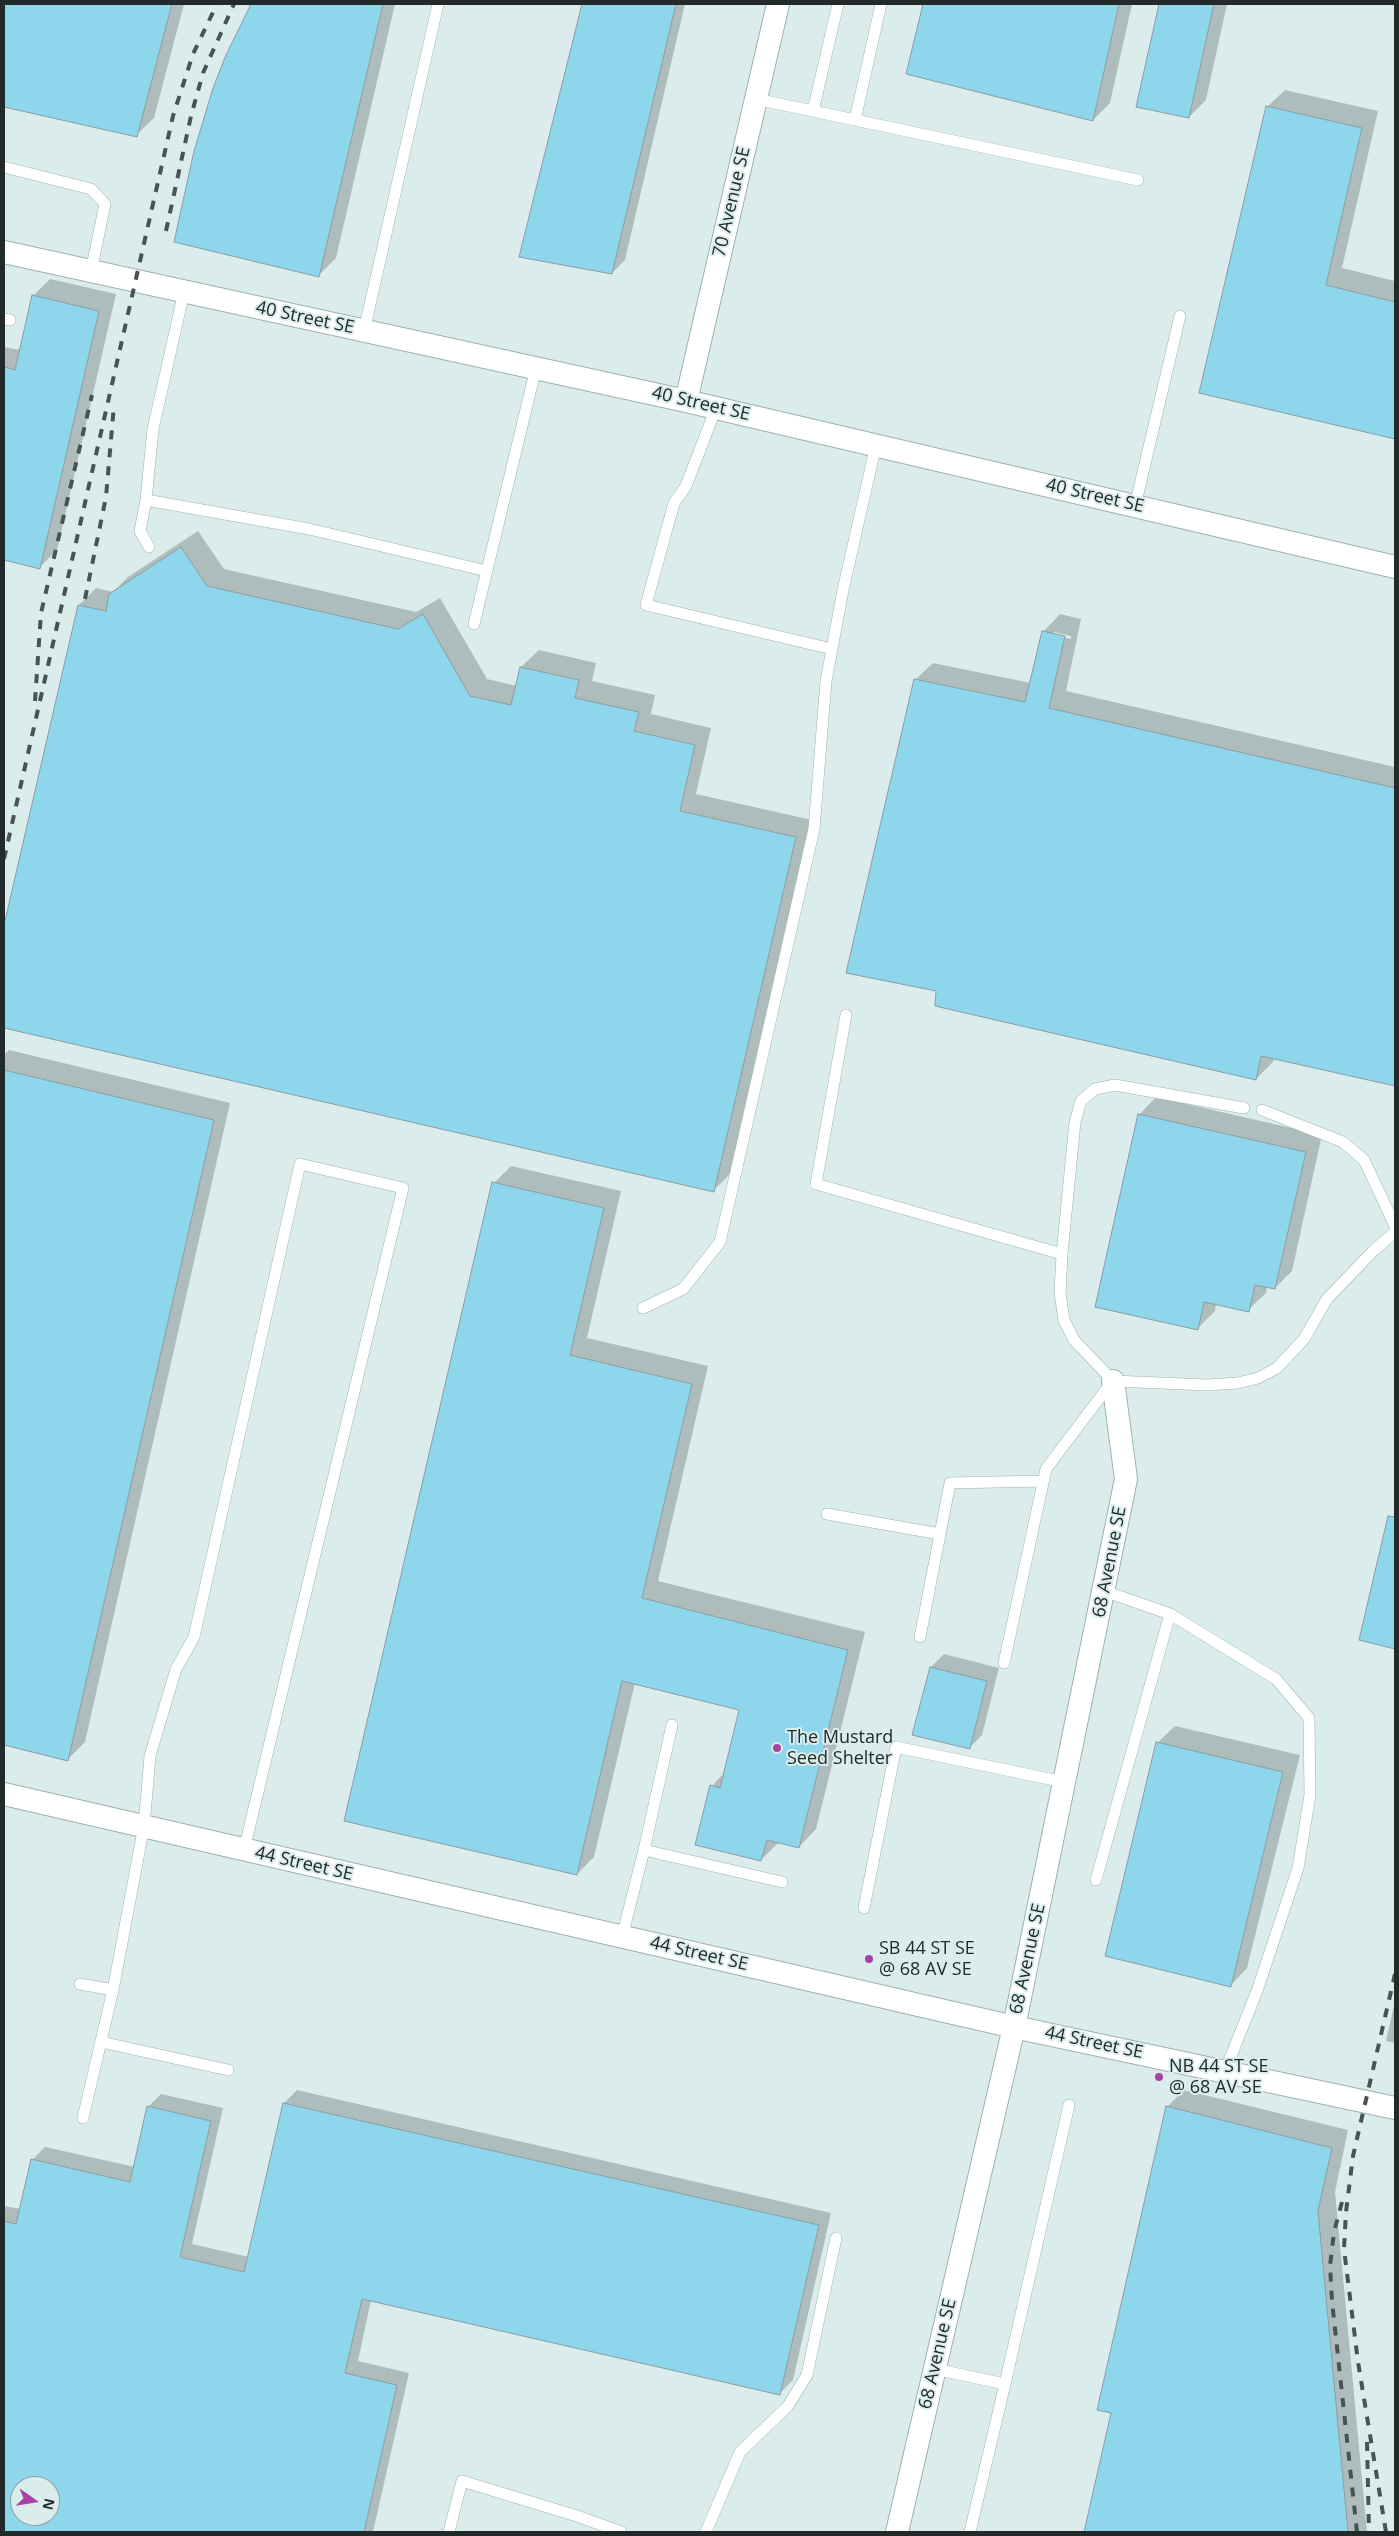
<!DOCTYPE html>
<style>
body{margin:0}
#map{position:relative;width:1399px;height:2536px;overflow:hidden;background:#daedec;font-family:"Open Sans",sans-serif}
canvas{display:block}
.frame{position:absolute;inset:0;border:5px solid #232a2a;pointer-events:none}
.north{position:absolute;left:10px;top:2476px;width:50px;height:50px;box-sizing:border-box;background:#daedec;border:1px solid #919f9e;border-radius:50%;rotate:103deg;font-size:14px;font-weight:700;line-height:20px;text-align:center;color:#232a2a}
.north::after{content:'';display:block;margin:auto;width:18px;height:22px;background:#a741a6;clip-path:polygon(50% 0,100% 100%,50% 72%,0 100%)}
</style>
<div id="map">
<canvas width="1399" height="2536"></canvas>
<div class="frame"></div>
<div class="north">N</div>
</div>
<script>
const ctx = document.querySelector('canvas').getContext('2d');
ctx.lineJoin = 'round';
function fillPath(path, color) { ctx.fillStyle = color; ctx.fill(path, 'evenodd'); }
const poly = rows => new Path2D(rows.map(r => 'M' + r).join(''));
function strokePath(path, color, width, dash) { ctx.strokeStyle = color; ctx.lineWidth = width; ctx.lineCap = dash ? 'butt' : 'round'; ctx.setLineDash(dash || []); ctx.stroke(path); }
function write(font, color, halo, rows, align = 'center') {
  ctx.font = font + ' "Open Sans",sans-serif'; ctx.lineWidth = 4; ctx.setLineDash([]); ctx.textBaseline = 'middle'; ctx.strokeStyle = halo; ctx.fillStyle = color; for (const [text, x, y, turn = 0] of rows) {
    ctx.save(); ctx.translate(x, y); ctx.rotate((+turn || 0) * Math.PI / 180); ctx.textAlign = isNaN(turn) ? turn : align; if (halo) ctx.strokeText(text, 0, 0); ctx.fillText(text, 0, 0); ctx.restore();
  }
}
fillPath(poly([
 [4,4,184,4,154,118,136,135,4,106],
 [253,4,395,4,336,258,319,275,251,7],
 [584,4,685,4,625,260,612,273,521,256],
 [925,4,1132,4,1110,103,1093,120,908,73],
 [1160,4,1227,4,1206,100,1189,117,1138,106],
 [1285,90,1378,111,1342,268,1395,281,1395,438,1200,392,1267,107],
 [50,279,116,294,57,550,40,567,4,559,4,347,21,350,33,296],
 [198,531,224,569,416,612,440,598,487,679,517,686,521,667,539,650,596,663,592,681,655,695,651,714,711,728,696,794,812,820,731,1173,713,1191,4,1026,4,931,79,605,96,588,113,592,128,577],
 [1060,614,1081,619,1066,691,1395,767,1395,1085,1274,1058,1273,1062,1256,1079,937,990,915,680,933,663,1031,683,1043,632],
 [1054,632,1071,636,1071,639,1054,635],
 [9,1050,230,1103,85,1742,68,1759,4,1744,4,1055],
 [1156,1097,1322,1135,1292,1271,1275,1288,1267,1286,1266,1293,1248,1310,1216,1303,1215,1311,1197,1329,1139,1115],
 [511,1166,621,1191,587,1338,708,1366,658,1581,865,1632,816,1829,799,1847,779,1842,761,1860,712,1786,726,1771,741,1709,635,1683,594,1857,577,1874,494,1183],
 [1395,1521,1395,1647,1360,1639,1386,1530],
 [944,1654,999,1668,982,1735,969,1748,931,1667],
 [1175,1726,1300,1755,1247,1968,1230,1986,1157,1743],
 [1395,2001,1395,2043,1386,2041],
 [297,2090,831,2213,793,2380,780,2393,371,2300,358,2361,409,2373,373,2532,4,2532,4,2206,21,2209,32,2160,45,2147,135,2167,148,2107,161,2094,223,2108,192,2244,249,2257,284,2103],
 [20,2486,50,2486,50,2516,20,2516],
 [1184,2090,1348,2130,1335,2192,1367,2532,1086,2532,1112,2412,1167,2107]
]), '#0003');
const building = poly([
 [4,4,172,4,137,137,4,107,4,4],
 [251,4,383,4,319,277,174,242,194,151,213,88,226,55,251,4],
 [582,4,676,4,612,274,519,257,582,4],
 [923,4,1119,4,1093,121,906,74,923,4],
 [1159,4,1214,4,1189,118,1136,107,1159,4],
 [1266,106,1362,128,1326,285,1395,302,1395,439,1199,393,1266,106],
 [32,295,99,311,40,569,4,560,4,367,15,370,32,295],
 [181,547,207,586,398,629,423,614,470,696,511,705,520,667,579,680,575,698,639,712,634,731,695,745,680,811,796,837,714,1192,4,1028,4,925,78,605,106,611,109,594,181,547],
 [1042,631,1065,636,1049,708,1395,788,1395,1086,1261,1056,1256,1080,935,1006,936,991,846,973,914,679,1025,702,1042,631],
 [4,1070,214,1120,68,1761,4,1745,4,1070],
 [1138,1114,1306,1152,1275,1289,1255,1285,1249,1312,1204,1302,1198,1330,1095,1307,1138,1114],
 [492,1182,604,1208,570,1355,692,1384,642,1598,848,1650,799,1848,767,1840,761,1861,695,1845,710,1785,720,1788,739,1710,622,1681,577,1875,344,1821,492,1182],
 [1388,1516,1395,1517,1395,1649,1359,1640,1388,1516],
 [930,1667,987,1681,970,1749,912,1735,930,1667],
 [1156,1742,1283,1772,1231,1987,1105,1956,1156,1742],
 [283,2103,819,2225,780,2395,362,2299,345,2373,397,2385,364,2532,4,2532,4,2221,16,2224,31,2159,130,2182,147,2106,211,2121,180,2257,244,2272,283,2103],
 [20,2486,50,2486,50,2516,20,2516,20,2486],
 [1166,2106,1332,2148,1318,2211,1348,2532,1084,2532,1111,2413,1097,2410,1166,2106]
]);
fillPath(building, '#8ed6ec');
strokePath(building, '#8b9ca1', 1);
const service = poly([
 [756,99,1138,180],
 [813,111,838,4],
 [855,120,881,4],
 [4,167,91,189,105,204,91,272],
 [4,319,10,320],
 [364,331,438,4],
 [716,408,686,486,674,503,646,605,832,649],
 [146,500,153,429,184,292],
 [1135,506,1180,316],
 [149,547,140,531,146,500,309,529,487,571],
 [474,624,536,368],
 [846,1015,816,1184,1062,1254,1060,1293,1064,1320,1074,1340,1113,1381,1207,1385,1238,1383,1258,1378,1277,1368,1304,1339,1327,1299,1373,1251,1395,1232],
 [1262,1110,1343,1142,1364,1160,1395,1226],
 [1062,1254,1075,1122,1081,1101,1095,1089,1115,1085,1244,1108],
 [643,1308,683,1289,720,1242,814,829,826,681,843,590,876,445],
 [827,1514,940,1534],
 [1104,1591,1170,1614,1276,1679,1309,1718,1310,1795,1298,1868,1257,1991,1225,2071],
 [920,1637,950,1483,1043,1481],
 [1004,1663,1046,1469,1111,1383],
 [672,1725,644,1850,782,1882],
 [1096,1880,1170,1614],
 [864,1908,896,1747,1064,1782],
 [622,1937,644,1850],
 [80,1984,113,1990],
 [101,2042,228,2070],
 [83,2118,113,1990,144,1826,150,1756,176,1669,194,1637,300,1164,403,1188,244,1850],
 [935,2369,1005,2384,970,2532],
 [1005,2384,1069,2105],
 [449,2532,462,2481,577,2516,621,2532],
 [706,2532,740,2452,788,2406,807,2375,836,2238]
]);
const minor = poly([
 [4,252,686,401,1395,567],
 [686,401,778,4],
 [4,1794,1014,2027,1395,2108],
 [897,2532,1014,2027,1126,1479,1113,1381]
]);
strokePath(service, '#9eb1b0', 12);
strokePath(minor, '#9eb1b0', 24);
strokePath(service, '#fff', 11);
strokePath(minor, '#fff', 22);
strokePath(poly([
 [166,231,191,116,203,73,234,4],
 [85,599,106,497,114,405],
 [35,701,41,613,92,395],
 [4,859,173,116,193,54,217,4],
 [1342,2202,1334,2232,1330,2266,1332,2301,1357,2532],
 [1367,2442,1369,2532],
 [1386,2532,1358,2362,1344,2249,1346,2212,1353,2156,1395,1974]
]), '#4a5353', 4, [9, 9]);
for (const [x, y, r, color] of [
 [777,1748,5,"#a741a6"],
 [869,1959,5,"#a741a6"],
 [1159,2077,5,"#a741a6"]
]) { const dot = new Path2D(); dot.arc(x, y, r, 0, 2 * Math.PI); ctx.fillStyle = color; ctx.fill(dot); strokePath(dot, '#daedec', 2); }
write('18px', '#232a2a', '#daedec', [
 ["70 Avenue SE",732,202,-77],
 ["40 Street SE",305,318,12],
 ["40 Street SE",701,404,13],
 ["40 Street SE",1095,496,13],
 ["68 Avenue SE",1110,1562,-79],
 ["44 Street SE",304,1864,13],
 ["44 Street SE",699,1954,13],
 ["68 Avenue SE",1028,1959,-78],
 ["44 Street SE",1094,2043,12],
 ["68 Avenue SE",938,2354,-77]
]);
write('18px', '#232a2a', '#daedec', [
 ["The Mustard",787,1738],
 ["Seed Shelter",787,1759],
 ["SB 44 ST SE",879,1949],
 ["@ 68 AV SE",879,1970],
 ["NB 44 ST SE",1169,2067],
 ["@ 68 AV SE",1169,2088]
], 'left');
</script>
